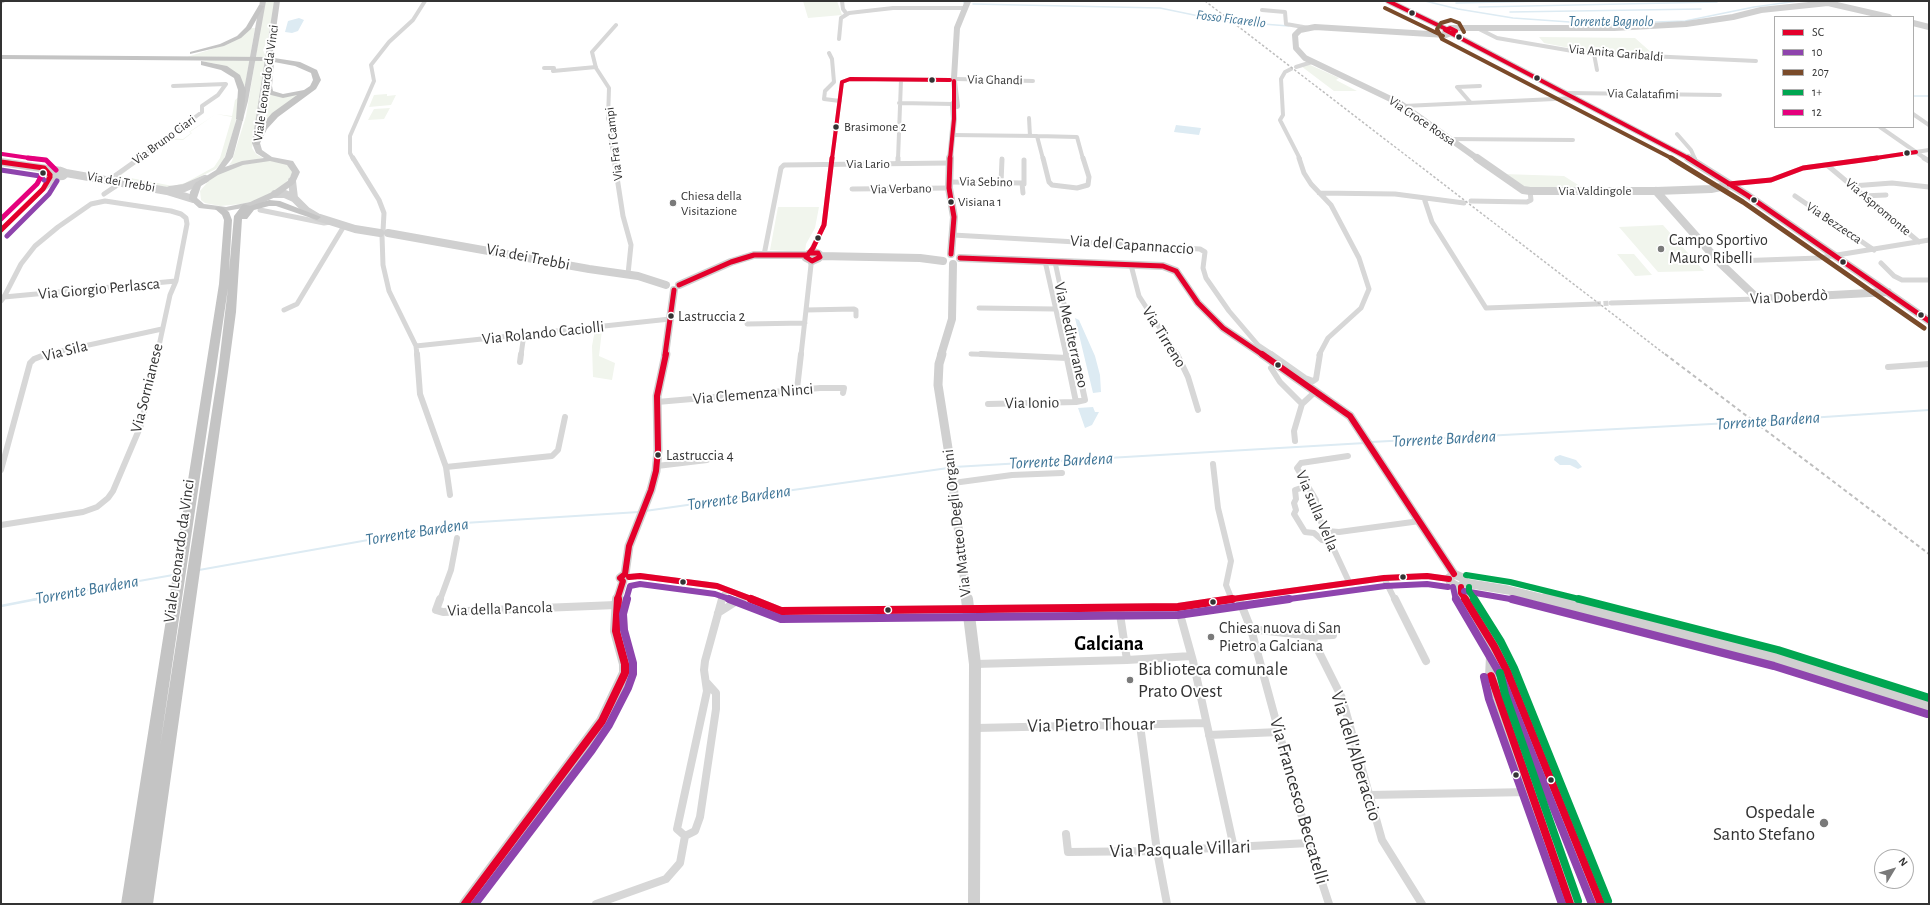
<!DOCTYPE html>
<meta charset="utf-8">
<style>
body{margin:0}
#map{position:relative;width:1930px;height:905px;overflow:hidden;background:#fff;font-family:"Alegreya Sans",sans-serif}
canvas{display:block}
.frame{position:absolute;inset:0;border:2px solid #333;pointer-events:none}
.legend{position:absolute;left:1774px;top:16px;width:140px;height:112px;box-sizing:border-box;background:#fff;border:1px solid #adadad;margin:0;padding:5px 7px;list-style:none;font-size:12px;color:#333}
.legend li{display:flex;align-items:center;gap:8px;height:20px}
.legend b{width:20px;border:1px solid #adadad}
.north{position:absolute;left:1874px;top:849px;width:40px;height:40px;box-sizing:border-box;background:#fff;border:1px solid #adadad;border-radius:50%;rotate:52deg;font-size:11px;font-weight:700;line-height:16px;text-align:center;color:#333}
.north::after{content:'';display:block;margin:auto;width:14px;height:18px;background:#7a7a7a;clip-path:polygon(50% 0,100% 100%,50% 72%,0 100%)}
</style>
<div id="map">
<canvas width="1930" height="905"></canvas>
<div class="frame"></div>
<ul class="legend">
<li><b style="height:5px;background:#e4002b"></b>SC</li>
<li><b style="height:5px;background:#8e44ad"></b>10</li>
<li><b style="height:5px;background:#7a4b2a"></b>207</li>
<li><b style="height:5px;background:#00a651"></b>1+</li>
<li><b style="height:5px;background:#e5007d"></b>12</li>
</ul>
<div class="north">N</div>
</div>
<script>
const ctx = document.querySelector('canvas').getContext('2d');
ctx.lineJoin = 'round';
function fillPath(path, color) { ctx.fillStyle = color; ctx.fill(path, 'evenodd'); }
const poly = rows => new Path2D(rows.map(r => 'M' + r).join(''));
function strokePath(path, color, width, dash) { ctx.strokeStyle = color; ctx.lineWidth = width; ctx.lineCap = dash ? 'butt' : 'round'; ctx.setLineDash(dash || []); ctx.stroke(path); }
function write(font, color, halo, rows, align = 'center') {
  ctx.font = font + ' "Alegreya Sans",sans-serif'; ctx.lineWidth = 4; ctx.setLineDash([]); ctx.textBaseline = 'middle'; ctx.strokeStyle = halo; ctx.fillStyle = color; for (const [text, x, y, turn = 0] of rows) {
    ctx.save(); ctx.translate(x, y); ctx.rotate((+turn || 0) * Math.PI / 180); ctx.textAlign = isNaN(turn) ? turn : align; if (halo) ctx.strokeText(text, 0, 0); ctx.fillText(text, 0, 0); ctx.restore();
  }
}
fillPath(poly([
 [265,1,275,1,269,37,263,50,266,57,252,148,256,154,263,158,229,165,232,161,246,116],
 [803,1,837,1,842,15,808,18],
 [252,28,255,28,245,86,217,64,201,61,241,57,187,57,228,44,241,37],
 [1539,37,1635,38,1652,53,1585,51,1544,43],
 [1308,64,1339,78,1336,80,1357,91,1334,91,1301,66],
 [267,92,280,97,304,93,262,125],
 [387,94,387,96,396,95,391,105,369,107,374,95],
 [240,96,235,125,224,159,216,169,174,189,113,179,167,138,183,139,191,133,189,132,216,114,232,116,235,100],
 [216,114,232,117,220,158,214,167,185,183,173,186,120,176,167,140,183,140,192,133,190,132],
 [390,108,384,119,368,120,374,109],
 [271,160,289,165,293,172,285,185,258,200,241,204,220,206,205,203,201,200,200,191,212,177,236,166],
 [1503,174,1564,176,1583,188,1533,189,1522,186],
 [778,207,819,207,815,228,806,244,805,252,770,250],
 [1663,225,1704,271,1658,272,1619,227],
 [1617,254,1634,254,1652,275,1635,276],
 [595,330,602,330,599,356,615,363,612,380,593,377,592,346]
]), '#f1f5ed');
fillPath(poly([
 [299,18,304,20,298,31,292,33,285,32,288,21],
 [1176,125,1201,128,1199,135,1174,132],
 [1075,318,1079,320,1095,356,1100,375,1101,392,1093,393],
 [1093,407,1095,412,1099,412,1092,425,1085,428,1078,408],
 [1560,455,1576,460,1582,467,1578,469,1570,465,1560,465,1554,460,1555,457]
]), '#ddebf3');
strokePath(poly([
 [964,1,964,3],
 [1425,1,1458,9,1513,18,1598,24,1685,21,1754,7,1798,1],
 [1456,3,1550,1],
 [973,4,1160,8,1223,21,1289,26],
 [1479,7,1717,2],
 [1510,12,1701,9],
 [1913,96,1929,96]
]), '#ddebf3', 1.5);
strokePath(poly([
 [1371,442,1749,422,1929,410],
 [954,467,1365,443],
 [645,511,948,468],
 [199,570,464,523,639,512],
 [32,600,173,575]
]), '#ddebf3', 2);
strokePath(poly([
 [1,606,37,599]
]), '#ddebf3', 2.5);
strokePath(poly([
 [1596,304,1611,303]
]), '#d6d6d6', 5, [5, 2.5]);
strokePath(poly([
 [842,1,843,9,846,13],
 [1262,10,1285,12,1286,24,1309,28],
 [1479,29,1497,38,1584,53,1756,61],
 [839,39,841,18,849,13,893,8,966,8],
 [829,53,832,59,834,82,825,91,824,99,840,101],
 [1594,54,1597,70],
 [1296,67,1312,62],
 [544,68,554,68,553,71,596,67],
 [1291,69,1285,72,1281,79,1283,115,1280,120,1300,159],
 [957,79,1033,81],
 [1567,93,1720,95],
 [1470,102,1457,87,1480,86],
 [899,103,953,104],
 [1404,106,1576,98],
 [1913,114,1929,125],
 [1029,118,1030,136],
 [1880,127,1926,159],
 [1677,134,1691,150,1695,159],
 [952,135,1037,136],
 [1037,136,1077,137,1083,159],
 [1037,136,1043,159],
 [1450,139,1573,140],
 [138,159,202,112,202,106,218,95,226,84,173,86],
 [353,159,350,153,350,136,374,81,371,65,389,42,413,20,425,1],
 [614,159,610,135,613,133,611,122,608,119,609,88,596,68,592,52,616,25],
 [832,159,842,82,850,79,950,80],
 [898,159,901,80],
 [1869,159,1929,150]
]), '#d7d7d7', 4);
strokePath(poly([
 [353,158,379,200,384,213,383,231],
 [614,158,623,216,631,245,628,274],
 [1043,158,1049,182,1052,185,1077,188,1088,185,1089,177,1083,158],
 [1299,158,1304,173,1311,184,1331,205,1359,258,1369,289,1361,308,1328,338,1319,355],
 [1694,158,1696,162],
 [1924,158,1929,161],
 [1024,160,1024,184],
 [898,163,898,158],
 [1827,165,1919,242],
 [109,180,140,158],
 [949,182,1022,183,1023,193],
 [1001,183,1002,159],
 [1729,184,1771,180,1803,168,1876,158],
 [1852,186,1892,183,1929,187],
 [852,189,949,188],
 [1319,193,1395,194,1464,203],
 [104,194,122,182],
 [1795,196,1874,250],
 [1862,196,1886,195],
 [1424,198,1432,222,1486,308,1596,304],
 [105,201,171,211,181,214,186,218,187,224,176,281,4,297,21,264,35,246,58,227,91,204,105,201],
 [1471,201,1527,202,1531,200,1530,191],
 [260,210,324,223,331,222],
 [1,230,43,189,58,178],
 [953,235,1200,249,1205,252,1203,268,1206,278,1229,311,1258,345,1273,355],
 [382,236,383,265,389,291,416,346,417,355],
 [810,253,824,225,832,158],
 [764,255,781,168,784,165,949,163],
 [1716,255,1724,260,1735,261,1819,258,1929,240],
 [1045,261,1066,355],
 [1055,262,1075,355],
 [1881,263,1894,276,1902,280,1929,280],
 [1131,265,1139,296,1177,355],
 [1,297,4,297],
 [1,301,4,297],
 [1611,303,1758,299],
 [979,308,1055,309],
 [284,310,297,304,344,226],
 [806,310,854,309,856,310,856,316],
 [747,324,805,323],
 [416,346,670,319],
 [971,354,1005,355],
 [43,355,162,329],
 [157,355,170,295,176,281],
 [521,355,524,334],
 [801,355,811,265,810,260]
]), '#d7d7d7', 5);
strokePath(poly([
 [417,354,420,394,446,467,450,495],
 [981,354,1067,358],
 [1066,354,1076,402],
 [1177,354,1188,377,1198,410],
 [1271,354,1305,378,1313,381,1316,379,1320,354],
 [520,362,521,354],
 [1888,367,1929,364],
 [1271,368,1280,382,1302,404],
 [797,389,801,354],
 [657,402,820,388,844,388,843,393],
 [988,404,1076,402,1085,400,1075,354],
 [1295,441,1294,431,1302,404,1316,391],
 [1348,456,1301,463,1297,468,1316,500,1316,511,1349,582],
 [1213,464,1218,508,1231,561,1226,585,1232,600],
 [657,466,707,460],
 [446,467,552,456,558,450,565,417],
 [1,470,30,363,34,359,47,354],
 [953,483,1012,475,1062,473],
 [1307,486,1295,490,1296,499,1294,503,1296,510,1294,514,1305,532,1314,533,1322,540,1330,541],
 [1,525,83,512,97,507,108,498,113,491,141,425,157,354],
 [1327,531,1339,532,1420,521],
 [629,577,640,576,717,586,754,600],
 [1384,578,1395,600],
 [1239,599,1240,600],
 [440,600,451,570,457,538],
 [722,600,726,590],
 [737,600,745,598],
 [1225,600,1384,578,1427,576,1449,579]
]), '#d7d7d7', 6);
strokePath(poly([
 [440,599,436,610,443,612,616,605],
 [751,599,781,611,1178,607,1232,599],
 [1239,599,1251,629,1309,843,1329,904],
 [1395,599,1426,661],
 [1178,607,1193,661,1234,848],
 [1119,608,1127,660],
 [718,613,740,599],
 [1251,629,1311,636,1342,698,1382,840,1422,904],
 [1311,636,1333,635],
 [975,664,1127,660,1191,656],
 [707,683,716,693,716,709,700,817,695,831,685,836,677,829,707,691,704,670,705,661,722,599],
 [1140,725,1157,851,1167,904],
 [976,728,1206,723],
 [1209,735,1279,732],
 [1368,795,1530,792],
 [1066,834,1068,852,1157,851,1309,843],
 [596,904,666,879,680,863,685,836]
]), '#d7d7d7', 8);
strokePath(poly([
 [1388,1,1446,29],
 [1913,23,1929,27],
 [1450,28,1614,28,1686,24,1733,17,1761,10,1828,3,1889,17],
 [1454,29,1455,33,1445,30,1454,29],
 [1451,33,1690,159],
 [1451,33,1446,35,1315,27,1300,30,1295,35,1296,48,1305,58,1401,104,1478,159],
 [954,78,957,28,968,1],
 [954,81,957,106],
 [950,159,954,119,953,104,955,102]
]), '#d0d0d0', 6);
strokePath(poly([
 [950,158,949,188,954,217,951,254],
 [1477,158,1523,190,1530,191,1656,191,1711,189,1731,185],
 [1688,158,1747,195,1929,321],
 [1,162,61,171],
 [61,171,66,173,63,176,50,177,52,174,61,171],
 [66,173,167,191,193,199],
 [292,181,294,198],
 [170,190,184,188,205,179],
 [1656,191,1719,262,1758,299,1888,292],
 [275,194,285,194,294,198,307,211,317,217,355,229,380,233],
 [388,233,589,269,638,276,666,285],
 [814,252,819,254,819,258,812,261,806,258,808,254,814,252],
 [820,256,920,258,943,261],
 [960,258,1163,266,1176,271,1198,303,1223,328,1263,355],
 [679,285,731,262,754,255,807,255],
 [665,355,674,290],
 [941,355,952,319,953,264]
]), '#d0d0d0', 8);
strokePath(poly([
 [942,354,939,364,938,385,950,461,967,600],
 [1262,354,1350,416,1454,574],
 [1454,574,1463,578,1465,585,1458,587,1451,583,1449,578,1454,574],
 [1465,583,1508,590,1549,600],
 [1461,587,1461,593,1466,600],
 [617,600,623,581,620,578,625,574,629,546,651,490,656,471,658,450,657,396,666,354]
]), '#d0d0d0', 9);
strokePath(poly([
 [967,599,975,664,974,904],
 [1465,599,1494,646,1507,671,1601,904],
 [1545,599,1776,658,1929,706],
 [1489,644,1492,656,1491,677,1570,904],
 [465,904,602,721,625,673,625,664,616,631,618,599]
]), '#d0d0d0', 12);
fillPath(poly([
 [260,1,266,1,248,101,233,157,225,167,242,161,264,158,256,153,252,143,274,1,280,1,260,143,262,150,272,157,293,161,300,172,295,183,278,196,255,206,226,211,199,208,189,199,190,192,195,183,216,170,225,157,242,101,260,1],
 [270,161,287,165,292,172,289,180,272,192,250,202,226,207,204,204,197,198,201,186,218,175,243,165,270,161]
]), '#cacaca');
fillPath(poly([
 [1,1,7,1,1,4,1,1],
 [259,5,264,6,251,29,241,38,224,46,190,54,190,52,220,44,237,36,246,27,259,5],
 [270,47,273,49,274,58,300,62,317,70,321,80,316,89,278,117,267,129,259,145,256,145,252,143,261,126,272,113,297,95,283,98,267,94,264,86,267,61,1,59,1,55,267,57,267,49,270,47],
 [274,62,295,66,311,73,313,80,310,86,304,90,283,94,273,91,272,86,274,62],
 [201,61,227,66,240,75,246,90,243,121,236,119,238,90,234,78,221,70,201,65,201,61],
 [269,200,280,201,321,217,317,220,276,206,269,206,254,210,247,219,242,219,236,312,228,372,153,904,137,904,144,856,137,904,121,904,219,284,224,220,222,215,215,209,216,207,222,207,229,212,232,220,229,271,234,216,243,204,250,206,269,200],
 [228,288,218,372,160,747,228,288]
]), '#c4c4c4');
strokePath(poly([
 [1205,1,1666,355]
]), '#bebebe', 1.5, [2.5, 2]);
strokePath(poly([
 [1665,354,1929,554]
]), '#bebebe', 2, [4, 3]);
strokePath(poly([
 [1388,1,1446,29],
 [1451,33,1456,31,1450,28,1445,30,1690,159],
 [832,159,842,82,850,79,950,80],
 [950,159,954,119,954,81],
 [1869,159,1916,152]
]), '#e4002b', 4);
strokePath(poly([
 [950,158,949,188,954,217,951,254],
 [1688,158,1747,195,1929,321],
 [1,162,44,168,50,175],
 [1729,184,1771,180,1803,168,1877,158],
 [1,230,43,189,50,177],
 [810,253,818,253,820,257,812,261,806,257,813,248,824,225,832,158],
 [960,258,1163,266,1176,271,1198,303,1223,328,1263,355],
 [679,285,731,262,754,255,807,255],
 [665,355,674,290]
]), '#e4002b', 5);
strokePath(poly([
 [1262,354,1350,416,1454,574],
 [629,577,640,576,717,586,754,600],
 [1461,587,1461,593,1466,600],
 [617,600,623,581,620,578,625,574,629,546,651,490,656,471,658,450,657,396,666,354],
 [1225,600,1384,578,1427,576,1449,579]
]), '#e4002b', 6);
strokePath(poly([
 [751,599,781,611,1178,607,1232,599],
 [1465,599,1494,646,1507,671,1601,904],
 [1491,676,1570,904],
 [465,904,602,721,625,673,625,664,616,631,618,599]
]), '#e4002b', 8);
strokePath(poly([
 [1,170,40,176,44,180],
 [7,236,49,194,57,181]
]), '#8e44ad', 5);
strokePath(poly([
 [1453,587,1456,600],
 [1464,591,1516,600],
 [626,600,630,586,640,584,715,594,732,600],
 [1282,600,1385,586,1427,584,1448,587]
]), '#8e44ad', 6);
strokePath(poly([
 [729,599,781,619,1178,615,1289,599],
 [1456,599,1500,674,1592,904],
 [1512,599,1774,666,1927,714],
 [1484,677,1489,699,1562,904],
 [475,904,592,750,609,725,628,688,633,674,633,663,624,630,623,614,627,599]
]), '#8e44ad', 8);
strokePath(poly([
 [1385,8,1443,36],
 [1464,32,1459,23,1451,20,1441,23,1437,29,1442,39,1673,159]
]), '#7a4b2a', 4);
strokePath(poly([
 [1671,158,1743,202,1924,328]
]), '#7a4b2a', 5);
strokePath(poly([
 [1466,575,1510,582,1583,600],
 [1469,587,1469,591,1475,600]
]), '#00a651', 6);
strokePath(poly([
 [1474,599,1501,642,1514,668,1608,901],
 [1579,599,1778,650,1929,698],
 [1500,673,1505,694,1578,901]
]), '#00a651', 8);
strokePath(poly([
 [2,154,36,159]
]), '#e5007d', 4);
strokePath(poly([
 [28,158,46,160,56,170],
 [1,219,37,184,43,173]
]), '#e5007d', 5);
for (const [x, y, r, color] of [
 [1412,13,3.5,"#333"],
 [1459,37,3.5,"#333"],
 [1537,78,3.5,"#333"],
 [932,80,3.5,"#333"],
 [836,127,3.5,"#333"],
 [1907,153,3.5,"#333"],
 [43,173,3.5,"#333"],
 [1754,200,3.5,"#333"],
 [951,202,3.5,"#333"],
 [673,203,4,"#7a7a7a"],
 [818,238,3.5,"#333"],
 [1661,249,4,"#7a7a7a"],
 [1843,262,3.5,"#333"],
 [1921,315,3.5,"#333"],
 [671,316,3.5,"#333"],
 [1278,365,3.5,"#333"],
 [658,455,3.5,"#333"],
 [1403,577,3.5,"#333"],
 [683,582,3.5,"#333"],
 [1213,602,3.5,"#333"],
 [888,610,3.5,"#333"],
 [1211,637,4,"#7a7a7a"],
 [1130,680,4,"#7a7a7a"],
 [1516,775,3.5,"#333"],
 [1551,780,3.5,"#333"],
 [1824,823,5,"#7a7a7a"]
]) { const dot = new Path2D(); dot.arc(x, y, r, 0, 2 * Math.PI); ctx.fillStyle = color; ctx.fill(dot); strokePath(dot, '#fff', 1.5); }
write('13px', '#333', '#fff', [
 ["Via Anita Garibaldi",1616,53,5],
 ["Via Ghandi",995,80,1],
 ["Viale Leonardo da Vinci",266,83,-82],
 ["Via Calatafimi",1643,94,1],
 ["Via Croce Rossa",1422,121,34],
 ["Via Bruno Ciari",164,140,-36],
 ["Via Fra i Campi",614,144,-97],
 ["Via Lario",868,164],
 ["Via dei Trebbi",121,182,10],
 ["Via Sebino",986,182,1],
 ["Via Verbano",901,189,-1],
 ["Via Valdingole",1595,191],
 ["Via Aspromonte",1878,207,40],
 ["Via Bezzecca",1834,223,34]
]);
write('13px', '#333', '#fff', [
 ["Brasimone 2",844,127],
 ["Visiana 1",958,202]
], 'left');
write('13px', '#333', '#fff', [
 ["Chiesa della",681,196],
 ["Visitazione",681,211]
], 'left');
write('italic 14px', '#3f7597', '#fff', [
 ["Fosso Ficarello",1231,19,7],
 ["Torrente Bagnolo",1611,22]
]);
write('15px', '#333', '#fff', [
 ["Lastruccia 2",678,316],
 ["Lastruccia 4",666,455]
], 'left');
write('16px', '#333', '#fff', [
 ["Campo Sportivo",1669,240],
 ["Mauro Ribelli",1669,258],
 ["Chiesa nuova di San",1219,628],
 ["Pietro a Galciana",1219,646]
], 'left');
write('16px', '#333', '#fff', [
 ["Via del Capannaccio",1132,245,4],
 ["Via dei Trebbi",528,257,11],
 ["Via Giorgio Perlasca",99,289,-5],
 ["Via Doberdò",1789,297,-3],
 ["Via Rolando Caciolli",543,333,-6],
 ["Via Mediterraneo",1071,335,77],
 ["Via Tirreno",1164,337,58],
 ["Via Sila",65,351,-14],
 ["Via Sornianese",147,388,-76],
 ["Via Clemenza Ninci",753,394,-5],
 ["Via Ionio",1032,403,-1],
 ["Via sulla Vella",1317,511,67],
 ["Via Matteo Degli Organi",957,523,-97],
 ["Viale Leonardo da Vinci",179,551,-82],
 ["Via della Pancola",500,609,-2]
]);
write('italic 17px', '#3f7597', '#fff', [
 ["Torrente Bardena",1768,421,-4],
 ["Torrente Bardena",1444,439,-3],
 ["Torrente Bardena",1061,461,-3],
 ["Torrente Bardena",739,498,-8],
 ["Torrente Bardena",417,532,-9],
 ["Torrente Bardena",87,590,-10]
]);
write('19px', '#333', '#fff', [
 ["Biblioteca comunale",1138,669],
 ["Prato Ovest",1138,691],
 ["Ospedale",1815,812,"right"],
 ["Santo Stefano",1815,834,"right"]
], 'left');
write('19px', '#333', '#fff', [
 ["Via Pietro Thouar",1091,725,-1],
 ["Via dell'Alberaccio",1356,756,73],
 ["Via Francesco Beccatelli",1299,801,74],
 ["Via Pasquale Villari",1180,849,-2]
]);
write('bold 20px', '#000', '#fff', [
 ["Galciana",1109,644]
]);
</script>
